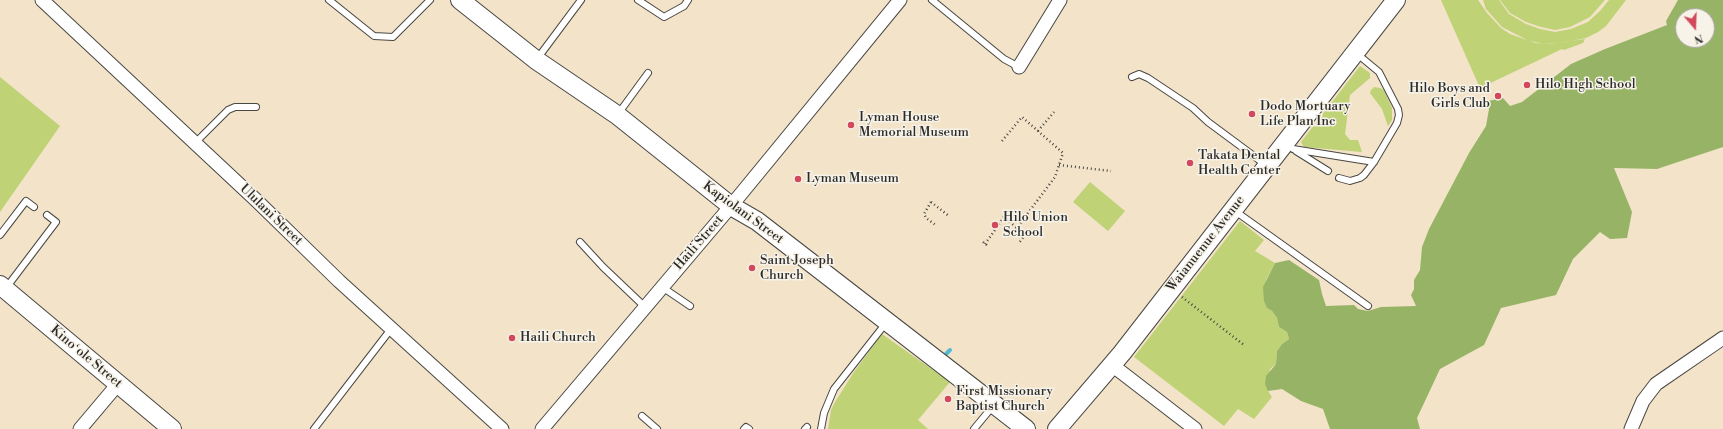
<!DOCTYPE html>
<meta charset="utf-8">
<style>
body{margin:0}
#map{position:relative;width:1723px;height:429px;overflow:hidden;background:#f2e3c9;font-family:"Libre Bodoni",serif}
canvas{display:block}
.north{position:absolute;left:1675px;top:8px;width:40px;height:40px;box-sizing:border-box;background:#f7f3e8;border:1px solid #a5a39c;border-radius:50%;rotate:161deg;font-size:11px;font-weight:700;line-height:16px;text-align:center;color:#2b2b2b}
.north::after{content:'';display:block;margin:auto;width:14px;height:18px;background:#d1495b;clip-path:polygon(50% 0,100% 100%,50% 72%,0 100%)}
</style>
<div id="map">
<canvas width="1723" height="429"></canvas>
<div class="north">N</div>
</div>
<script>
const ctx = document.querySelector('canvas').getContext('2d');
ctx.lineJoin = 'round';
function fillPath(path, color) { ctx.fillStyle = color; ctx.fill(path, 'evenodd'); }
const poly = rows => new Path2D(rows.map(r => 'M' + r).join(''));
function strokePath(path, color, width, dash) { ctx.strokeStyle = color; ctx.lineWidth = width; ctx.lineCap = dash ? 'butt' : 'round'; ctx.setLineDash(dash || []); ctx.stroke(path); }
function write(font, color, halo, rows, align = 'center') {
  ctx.font = font + ' "Libre Bodoni",serif'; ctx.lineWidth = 3; ctx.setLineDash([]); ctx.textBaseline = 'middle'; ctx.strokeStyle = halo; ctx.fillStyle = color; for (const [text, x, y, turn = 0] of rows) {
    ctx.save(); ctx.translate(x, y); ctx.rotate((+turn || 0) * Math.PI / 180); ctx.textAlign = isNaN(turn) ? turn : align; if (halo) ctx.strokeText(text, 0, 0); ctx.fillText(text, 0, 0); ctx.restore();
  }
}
fillPath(poly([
 [1441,0,1478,0,1487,13,1501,28,1510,34,1535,43,1550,44,1585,39,1583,43,1564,50,1562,49,1480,88],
 [1483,0,1499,0,1509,14,1526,24,1540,29,1555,32,1571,29,1588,22,1600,11,1609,0,1626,0,1606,26,1598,32,1586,38,1566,42,1546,44,1529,41,1502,27,1486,9],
 [1500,0,1605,0,1590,17,1570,27,1555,30,1541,27,1526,22,1510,13],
 [1360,66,1370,73,1370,78,1350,95,1345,134,1350,140,1358,140,1362,152,1304,147,1301,142],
 [0,77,60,126,0,212],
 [1374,87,1380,88,1384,90,1392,108,1392,120,1388,126,1382,109,1370,93,1371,90],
 [1090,182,1125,211,1108,231,1073,202],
 [1240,221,1264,240,1255,251,1275,263,1266,280,1267,308,1272,311,1277,318,1279,327,1287,332,1289,339,1282,344,1277,351,1276,364,1270,369,1268,391,1272,397,1254,419,1238,409,1224,426,1134,357],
 [882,334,950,382,918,420,928,429,828,429,831,410,835,402,854,372]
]), '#bfd275');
fillPath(poly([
 [1678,0,1723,0,1723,147,1657,169,1614,168,1632,212,1627,238,1610,239,1600,232,1573,259,1556,295,1501,308,1484,345,1440,369,1417,418,1420,429,1330,429,1323,409,1301,401,1282,389,1268,391,1265,384,1266,376,1276,364,1277,351,1282,344,1289,339,1287,332,1279,327,1277,318,1272,311,1267,308,1264,301,1263,287,1275,263,1289,260,1319,280,1322,294,1326,306,1354,305,1358,309,1368,311,1381,307,1416,306,1411,295,1414,289,1414,280,1420,270,1422,247,1429,229,1469,153,1486,126,1489,109,1488,101,1503,98,1510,106,1522,102,1571,64,1605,49,1667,25,1666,21],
 [1683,16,1707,16,1707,40,1683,40]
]), '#97b466');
strokePath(poly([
 [946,354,950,350]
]), '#56b9d4', 4);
const lane = poly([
 [329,0,374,36,393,37,430,0],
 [638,0,664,17,684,6,688,0],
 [932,0,1004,59,1019,67],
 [537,59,581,0],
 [1132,77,1139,74,1148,78,1193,108,1208,122,1266,165],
 [618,114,648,73],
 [195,143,228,110,235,107,256,107],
 [1293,149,1374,162],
 [1296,151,1328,171],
 [1339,178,1350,181,1360,178,1364,175,1374,162,1397,123,1399,115,1398,109,1379,72,1356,53],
 [1235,211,1368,306],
 [0,235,26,201,34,207],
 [580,242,603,267,645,307],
 [662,287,690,306],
 [6,288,56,222,47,215],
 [642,416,657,429],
 [314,429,391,329],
 [744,429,746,427,749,429],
 [805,429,807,427],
 [821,429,824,413,834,389,886,323],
 [974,429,993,406]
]);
const street = poly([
 [42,0,257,201,339,281,502,429],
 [1019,67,1060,0],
 [1112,365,1195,429],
 [80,429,118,384],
 [542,429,731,206,900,0],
 [1631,429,1643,401,1656,384,1723,338]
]);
const secondary = poly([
 [460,0,536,60,617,115,731,206,757,221,1026,429],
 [0,285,172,429],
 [1057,429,1122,353,1396,0]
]);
strokePath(lane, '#494743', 8);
strokePath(street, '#494743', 15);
strokePath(secondary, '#494743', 20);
strokePath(poly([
 [1038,131,1054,112],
 [1002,141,1022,117,1063,153,1055,177,1013,233],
 [1059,165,1111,171],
 [931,202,924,214,926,218,937,226],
 [931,202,949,216],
 [1016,230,1024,236,1019,243],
 [983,242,988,246],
 [985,244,1004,217,1017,228],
 [1182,297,1244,345]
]), '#494743', 2.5, [1, 3]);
strokePath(lane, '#fff', 6);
strokePath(street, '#fff', 13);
strokePath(secondary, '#fff', 18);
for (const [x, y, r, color] of [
 [1527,85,4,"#d1495b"],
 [1498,96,4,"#d1495b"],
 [1252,114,4,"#d1495b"],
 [851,125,4,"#d1495b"],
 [1190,163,4,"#d1495b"],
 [798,179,4,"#d1495b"],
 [995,225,4,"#d1495b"],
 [752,268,4,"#d1495b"],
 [512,338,4,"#d1495b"],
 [948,399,4,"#d1495b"]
]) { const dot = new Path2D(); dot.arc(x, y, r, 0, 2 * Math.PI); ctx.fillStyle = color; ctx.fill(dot); strokePath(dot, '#f7f3e8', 1.5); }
write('13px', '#2b2b2b', '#f7f3e8', [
 ["Hilo High School",1535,85],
 ["Hilo Boys and",1490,89,"right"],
 ["Girls Club",1490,104,"right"],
 ["Dodo Mortuary",1260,107],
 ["Life Plan Inc",1260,122],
 ["Lyman House",859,118],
 ["Memorial Museum",859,133],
 ["Takata Dental",1198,156],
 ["Health Center",1198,171],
 ["Lyman Museum",806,179],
 ["Hilo Union",1003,218],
 ["School",1003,233],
 ["Saint Joseph",760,261],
 ["Church",760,276],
 ["Haili Church",520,338],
 ["First Missionary",956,392],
 ["Baptist Church",956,407]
], 'left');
write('13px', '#2b2b2b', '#f7f3e8', [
 ["Kapiolani Street",743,213,36],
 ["Ululani Street",271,215,44],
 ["Haili Street",699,243,-49],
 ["Waianuenue Avenue",1206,244,-52],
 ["Kinoʻole Street",86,357,40]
]);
</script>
